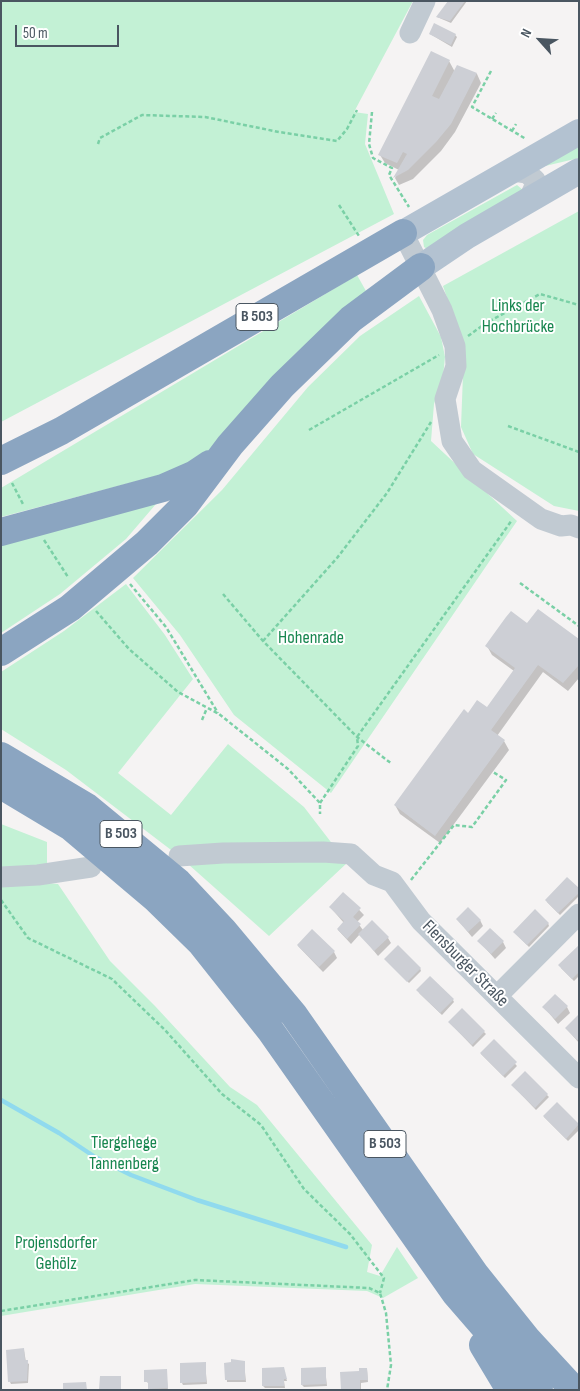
<!DOCTYPE html>
<meta charset="utf-8">
<style>
body{margin:0}
#map{position:relative;width:580px;height:1391px;overflow:hidden;background:#f5f3f3;font-family:"Sofia Sans Condensed",sans-serif}
canvas{display:block}
.frame{position:absolute;inset:0;border:2px solid #4a5661;pointer-events:none}
.north{position:absolute;left:515px;top:15px;width:50px;height:50px;-webkit-text-stroke:4px #fff;paint-order:stroke;rotate:296deg;font-size:14px;font-weight:700;line-height:20px;text-align:center;color:#4a5661}
.north::after{content:'';display:block;margin:auto;width:18px;height:22px;background:#4a5661;clip-path:polygon(50% 0,100% 100%,50% 72%,0 100%)}
.scale{position:absolute;left:15px;top:25px;width:104px;height:22px;box-sizing:border-box;border:2px solid #4a5661;border-top:0;padding-left:6px;font-size:15px;line-height:18px;white-space:nowrap;color:#4a5661;-webkit-text-stroke:4px #fff;paint-order:stroke}
</style>
<div id="map">
<canvas width="580" height="1391"></canvas>
<div class="frame"></div>
<div class="north">N</div>
<div class="scale">50 m</div>
</div>
<script>
const ctx = document.querySelector('canvas').getContext('2d');
ctx.lineJoin = 'round';
function fillPath(path, color) { ctx.fillStyle = color; ctx.fill(path, 'evenodd'); }
const poly = rows => new Path2D(rows.map(r => 'M' + r).join(''));
function strokePath(path, color, width, dash) { ctx.strokeStyle = color; ctx.lineWidth = width; ctx.lineCap = dash ? 'butt' : 'round'; ctx.setLineDash(dash || []); ctx.stroke(path); }
function write(font, color, halo, rows, align = 'center') {
  ctx.font = font + ' "Sofia Sans Condensed",sans-serif'; ctx.lineWidth = 4; ctx.setLineDash([]); ctx.textBaseline = 'middle'; ctx.strokeStyle = halo; ctx.fillStyle = color; for (const [text, x, y, turn = 0] of rows) {
    ctx.save(); ctx.translate(x, y); ctx.rotate((+turn || 0) * Math.PI / 180); ctx.textAlign = isNaN(turn) ? turn : align; if (halo) ctx.strokeText(text, 0, 0); ctx.fillText(text, 0, 0); ctx.restore();
  }
}
fillPath(poly([
 [1,1,413,1,354,112,368,114,365,144,394,214,1,422],
 [579,141,579,158,541,167],
 [517,185,523,190,427,249,424,247,423,240,427,235],
 [579,211,579,511,554,506,473,454,461,427,464,348,443,286],
 [357,275,366,291,295,354,206,455,160,475,1,517,1,488],
 [419,296,441,337,445,357,443,377,434,404,431,441,517,521,331,793,234,715,180,635,133,578,222,490,308,387,360,336],
 [162,497,126,539,60,594,1,633,1,544],
 [126,584,165,635,193,679,118,773,171,815,228,744,304,807,347,863,269,936,179,856,66,770,1,729,1,672,64,631],
 [1,824,47,842,47,867,1,868],
 [36,882,58,884,110,961,155,1006,230,1087,257,1105,372,1245,367,1272,380,1276,397,1247,418,1278,383,1298,367,1291,195,1284,1,1316,1,883]
]), '#c3f1d5');
fillPath(poly([
 [450,1,467,1,451,23,437,17],
 [430,34,455,35,457,37,452,47],
 [449,61,455,72,458,67,477,74,481,83,455,132,441,151,413,179,399,185,395,178,399,170,385,163,380,155],
 [579,641,579,678,568,691,543,672,497,736,504,741,509,750,440,843,400,814,395,805,468,714,487,709,514,671,492,655,487,646],
 [579,890,579,896,560,915,547,902],
 [343,893,364,915,357,922,363,930,388,938,391,943,378,956,360,934,351,944,338,930,344,923,330,907],
 [457,919,480,920,483,926,472,937],
 [548,923,549,926,529,947,516,934],
 [479,941,503,942,506,948,495,959],
 [298,946,334,952,337,958,323,972],
 [579,946,579,976,574,981,561,968],
 [387,961,420,968,421,971,409,983],
 [419,993,453,1000,454,1002,442,1015],
 [544,1007,567,1007,570,1013,558,1024],
 [462,1010,486,1034,473,1047,451,1024],
 [579,1017,579,1043,566,1028],
 [494,1041,517,1066,505,1078,481,1054],
 [525,1073,549,1097,536,1110,514,1087],
 [557,1104,579,1126,579,1130,568,1141,544,1117],
 [24,1350,26,1362,29,1364,28,1383,11,1384,10,1382],
 [244,1362,246,1382,227,1382,226,1364],
 [205,1363,207,1384,183,1385,182,1383],
 [325,1368,327,1386,304,1387,302,1385],
 [367,1369,368,1382,361,1383,361,1390,342,1390],
 [166,1371,168,1390,150,1390,149,1384,146,1381],
 [284,1371,287,1381,284,1381,285,1388,265,1388,263,1386]
]), '#0003');
strokePath(poly([
 [1,1100,59,1133,95,1157,131,1175,197,1200,346,1247]
]), '#90daee', 4.5);
fillPath(poly([
 [448,1,465,1,450,21,436,17],
 [434,23,456,34,451,45,429,34],
 [431,51,450,60,432,96,439,99,457,65,477,73,451,124,436,142,408,170,393,178,407,154,403,152,397,163,378,155],
 [538,609,579,639,579,665,563,683,538,665,491,730,505,740,435,836,394,805,464,709,468,713,477,700,487,707,515,668,485,646,506,617,511,611,527,623],
 [567,877,579,888,579,893,558,913,545,900],
 [343,892,361,908,353,917,361,924,347,939,337,929,344,921,329,907],
 [468,907,481,920,468,932,456,919],
 [535,909,549,923,527,945,513,932],
 [372,920,389,937,374,951,358,934],
 [490,928,504,941,491,954,477,941],
 [312,929,335,951,319,967,297,945],
 [398,945,421,968,407,982,384,959],
 [579,945,579,972,572,979,558,965],
 [430,976,454,999,440,1013,416,990],
 [555,994,568,1006,555,1019,542,1007],
 [462,1008,485,1031,472,1045,448,1022],
 [579,1014,579,1039,577,1040,565,1028],
 [494,1039,517,1062,503,1076,480,1053],
 [525,1071,548,1094,535,1108,511,1085],
 [557,1102,579,1124,566,1139,543,1116],
 [24,1348,25,1360,28,1360,27,1381,8,1382,6,1350],
 [231,1359,245,1361,245,1380,225,1380,224,1363,231,1362],
 [206,1362,206,1382,180,1383,180,1363],
 [284,1367,287,1379,284,1379,284,1386,262,1386,262,1368],
 [326,1367,326,1384,301,1385,301,1368],
 [359,1368,367,1368,368,1380,360,1380,360,1389,341,1390,340,1372,359,1371],
 [167,1369,168,1388,148,1389,148,1382,144,1382,144,1370],
 [100,1376,121,1376,121,1390,99,1390],
 [86,1382,87,1390,63,1390,63,1383]
]), '#cdcfd5');
strokePath(poly([
 [491,71,472,107,526,139],
 [372,112,369,144,373,158,392,168,389,175,409,207],
 [492,119,496,113],
 [512,131,516,124],
 [98,144,100,138,142,115,205,117,279,132,337,141,347,129,357,110],
 [339,205,359,236],
 [468,336,486,323,540,294,579,305],
 [508,426,579,452],
 [309,430,439,355],
 [12,483,24,506],
 [44,540,68,577],
 [520,583,579,626],
 [130,584,166,627,218,713],
 [223,594,263,641,357,737,392,764],
 [96,611,129,649,178,692,219,714,288,769,320,803,320,814],
 [263,641,337,558,387,493,431,422],
 [202,720,207,708],
 [320,803,358,746,357,737,512,520],
 [411,880,454,825,472,827,506,780,493,772],
 [1,900,28,938,112,979,165,1030,222,1094,261,1125,304,1189,350,1234,384,1278,380,1293],
 [1,1311,195,1280,369,1288,380,1293,386,1313,391,1365,387,1390]
]), '#7ad0a6', 2.5, [4, 2.5]);
strokePath(poly([
 [410,33,425,1],
 [513,171,527,173,535,180,535,186,528,201],
 [403,233,442,310,455,346,456,366,445,399,452,441,472,470,541,519,561,526,571,525,579,528],
 [179,856,223,853,323,852,351,854,374,875,392,882,421,921,579,1078],
 [1,877,38,875,91,867],
 [497,996,579,914]
]), '#c1cad2', 21);
strokePath(poly([
 [403,233,579,132],
 [421,267,467,236,579,171]
]), '#b3c2d1', 26);
strokePath(poly([
 [1,461,61,431,403,233],
 [1,532,163,488,195,474,210,464],
 [1,652,70,608,147,543,185,505,230,445,282,386,351,319,421,267],
 [1,756,87,807,178,882,223,930,294,1015,475,1274,527,1339,574,1390],
 [1,785,71,827,155,898,201,943,270,1030,455,1293,539,1390],
 [483,1345,510,1390]
]), '#8ba5c1', 28);
for (const [x, y, w] of [
 [257,317,42],
 [121,834,42],
 [385,1144,42]
]) { const box = new Path2D(); box.roundRect(x - w / 2, y - 13.5, w, 27, 4); ctx.fillStyle = '#fff'; ctx.fill(box); strokePath(box, '#4a5661', 1); }
write('bold 16px', '#4a5661', null, [
 ["B 503",257,317],
 ["B 503",121,834],
 ["B 503",385,1144]
]);
write('18px', '#17864f', '#fff', [
 ["Links der",518,306],
 ["Hochbrücke",518,327],
 ["Hohenrade",311,638],
 ["Tiergehege",124,1143],
 ["Tannenberg",124,1164],
 ["Projensdorfer",56,1243],
 ["Gehölz",56,1264]
]);
write('18px', '#4a5661', '#fff', [
 ["Flensburger Straße",465,964,45]
]);
</script>
